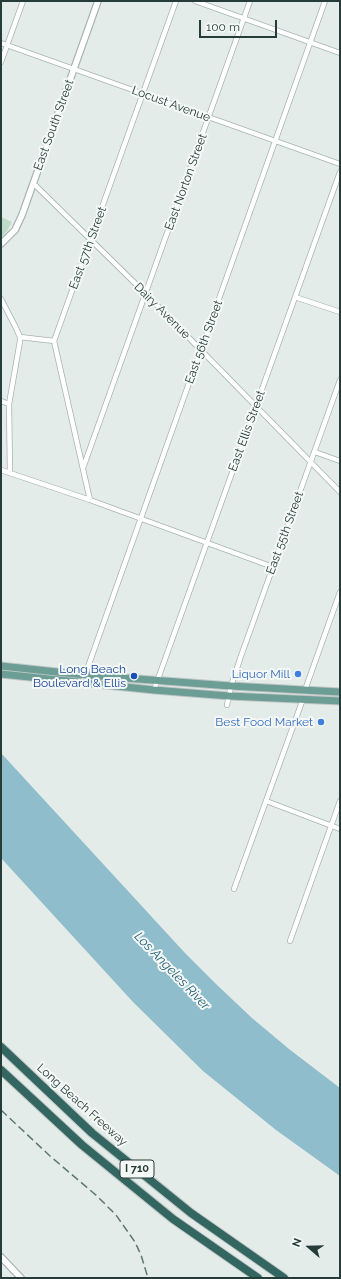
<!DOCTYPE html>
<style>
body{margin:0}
#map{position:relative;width:341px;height:1279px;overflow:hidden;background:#e4ece9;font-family:Raleway,sans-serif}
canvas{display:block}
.frame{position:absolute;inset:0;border:2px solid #253c38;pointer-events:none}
.north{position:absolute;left:289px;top:1227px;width:40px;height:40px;-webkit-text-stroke:3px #f4f9f7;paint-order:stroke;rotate:290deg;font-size:11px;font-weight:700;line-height:16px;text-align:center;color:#253c38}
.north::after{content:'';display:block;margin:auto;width:14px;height:18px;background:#253c38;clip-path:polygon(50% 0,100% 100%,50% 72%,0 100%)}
.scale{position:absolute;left:199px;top:20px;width:78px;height:18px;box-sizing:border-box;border:2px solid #253c38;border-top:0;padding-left:5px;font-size:12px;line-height:14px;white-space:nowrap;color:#253c38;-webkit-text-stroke:3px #f4f9f7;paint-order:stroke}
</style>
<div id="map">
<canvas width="341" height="1279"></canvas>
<div class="frame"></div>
<div class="north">N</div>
<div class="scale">100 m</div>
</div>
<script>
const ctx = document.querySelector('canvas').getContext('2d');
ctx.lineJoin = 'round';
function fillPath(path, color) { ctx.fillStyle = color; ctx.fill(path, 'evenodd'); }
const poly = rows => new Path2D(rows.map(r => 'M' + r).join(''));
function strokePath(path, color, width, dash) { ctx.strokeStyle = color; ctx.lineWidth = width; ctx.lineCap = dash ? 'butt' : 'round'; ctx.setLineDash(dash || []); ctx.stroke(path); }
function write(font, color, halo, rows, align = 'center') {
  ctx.font = font + ' Raleway,sans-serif'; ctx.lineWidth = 4; ctx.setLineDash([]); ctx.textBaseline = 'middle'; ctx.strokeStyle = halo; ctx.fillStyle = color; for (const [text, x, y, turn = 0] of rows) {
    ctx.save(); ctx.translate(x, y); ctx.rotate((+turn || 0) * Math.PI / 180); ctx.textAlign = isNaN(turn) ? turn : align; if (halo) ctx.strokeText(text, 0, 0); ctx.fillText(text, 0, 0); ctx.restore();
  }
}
fillPath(poly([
 [1,217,12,222,7,231,1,238]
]), '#bedbc9');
fillPath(poly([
 [1,753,185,953,216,984,252,1018,289,1049,340,1088,340,1176,276,1130,203,1071,133,1002,1,858]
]), '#90bdcc');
const minor = poly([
 [195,1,340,53],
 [1,43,340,164],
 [1,62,23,1],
 [33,183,146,294,340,492],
 [295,297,340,312],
 [1,299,15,326,20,337,20,341,9,404,10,473],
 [20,337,54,341],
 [1,401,9,404],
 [315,452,340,461],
 [83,468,250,1],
 [1,470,90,500,273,567],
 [90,500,54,341,176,1],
 [84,678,325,1],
 [154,690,340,172],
 [305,690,340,592],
 [227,705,231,686,241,656,340,380],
 [266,801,340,829],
 [234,889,303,699],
 [290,941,340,801]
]);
const tertiary = poly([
 [1,244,15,230,22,215,98,1],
 [1,1257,21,1278]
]);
const primary = poly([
 [1,666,85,675,231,686,340,692],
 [1,674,154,690,229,696,340,701]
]);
const motorway = poly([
 [1,1047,92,1133,191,1213,284,1278],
 [1,1070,82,1145,173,1219,258,1278]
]);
strokePath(minor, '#a7b4b0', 6);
strokePath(tertiary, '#a7b4b0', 8);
strokePath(primary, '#c2c8c7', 9);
strokePath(motorway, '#c2c8c7', 10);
strokePath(minor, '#fff', 4.5);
strokePath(tertiary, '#fff', 5.5);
strokePath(primary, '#6c9e96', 7);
strokePath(motorway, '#336660', 8);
strokePath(poly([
 [1,1110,50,1156,97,1196,116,1215,135,1242,141,1255,148,1278]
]), '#5f7873', 1.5, [8, 4]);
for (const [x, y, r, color] of [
 [298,674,4,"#3f7fe0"],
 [134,676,4,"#1a4fb4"],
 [321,722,4,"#3f7fe0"]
]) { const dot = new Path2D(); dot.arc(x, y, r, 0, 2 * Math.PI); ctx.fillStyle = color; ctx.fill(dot); strokePath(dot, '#f4f9f7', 1.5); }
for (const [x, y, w] of [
 [137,1169,34]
]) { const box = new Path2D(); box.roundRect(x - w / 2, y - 9, w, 18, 3); ctx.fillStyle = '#f4f9f7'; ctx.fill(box); strokePath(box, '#253c38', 1); }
write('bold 11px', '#253c38', null, [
 ["I 710",137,1169]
]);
write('12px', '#253c38', '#f4f9f7', [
 ["Locust Avenue",171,104,20],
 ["East South Street",54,125,-70],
 ["East Norton Street",186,182,-70],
 ["East 57th Street",88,248,-70],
 ["Dairy Avenue",162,311,45],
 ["East 56th Street",204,342,-70],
 ["East Ellis Street",247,431,-70],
 ["East 55th Street",285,533,-70],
 ["Long Beach Freeway",82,1105,42]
]);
write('12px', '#164399', '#f4f9f7', [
 ["Long Beach",126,669],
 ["Boulevard & Ellis",126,683]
], 'right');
write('12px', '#366cbe', '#f4f9f7', [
 ["Liquor Mill",290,674],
 ["Best Food Market",313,722]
], 'right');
write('italic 13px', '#235e73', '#f4f9f7', [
 ["Los Angeles River",172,971,46]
]);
</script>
